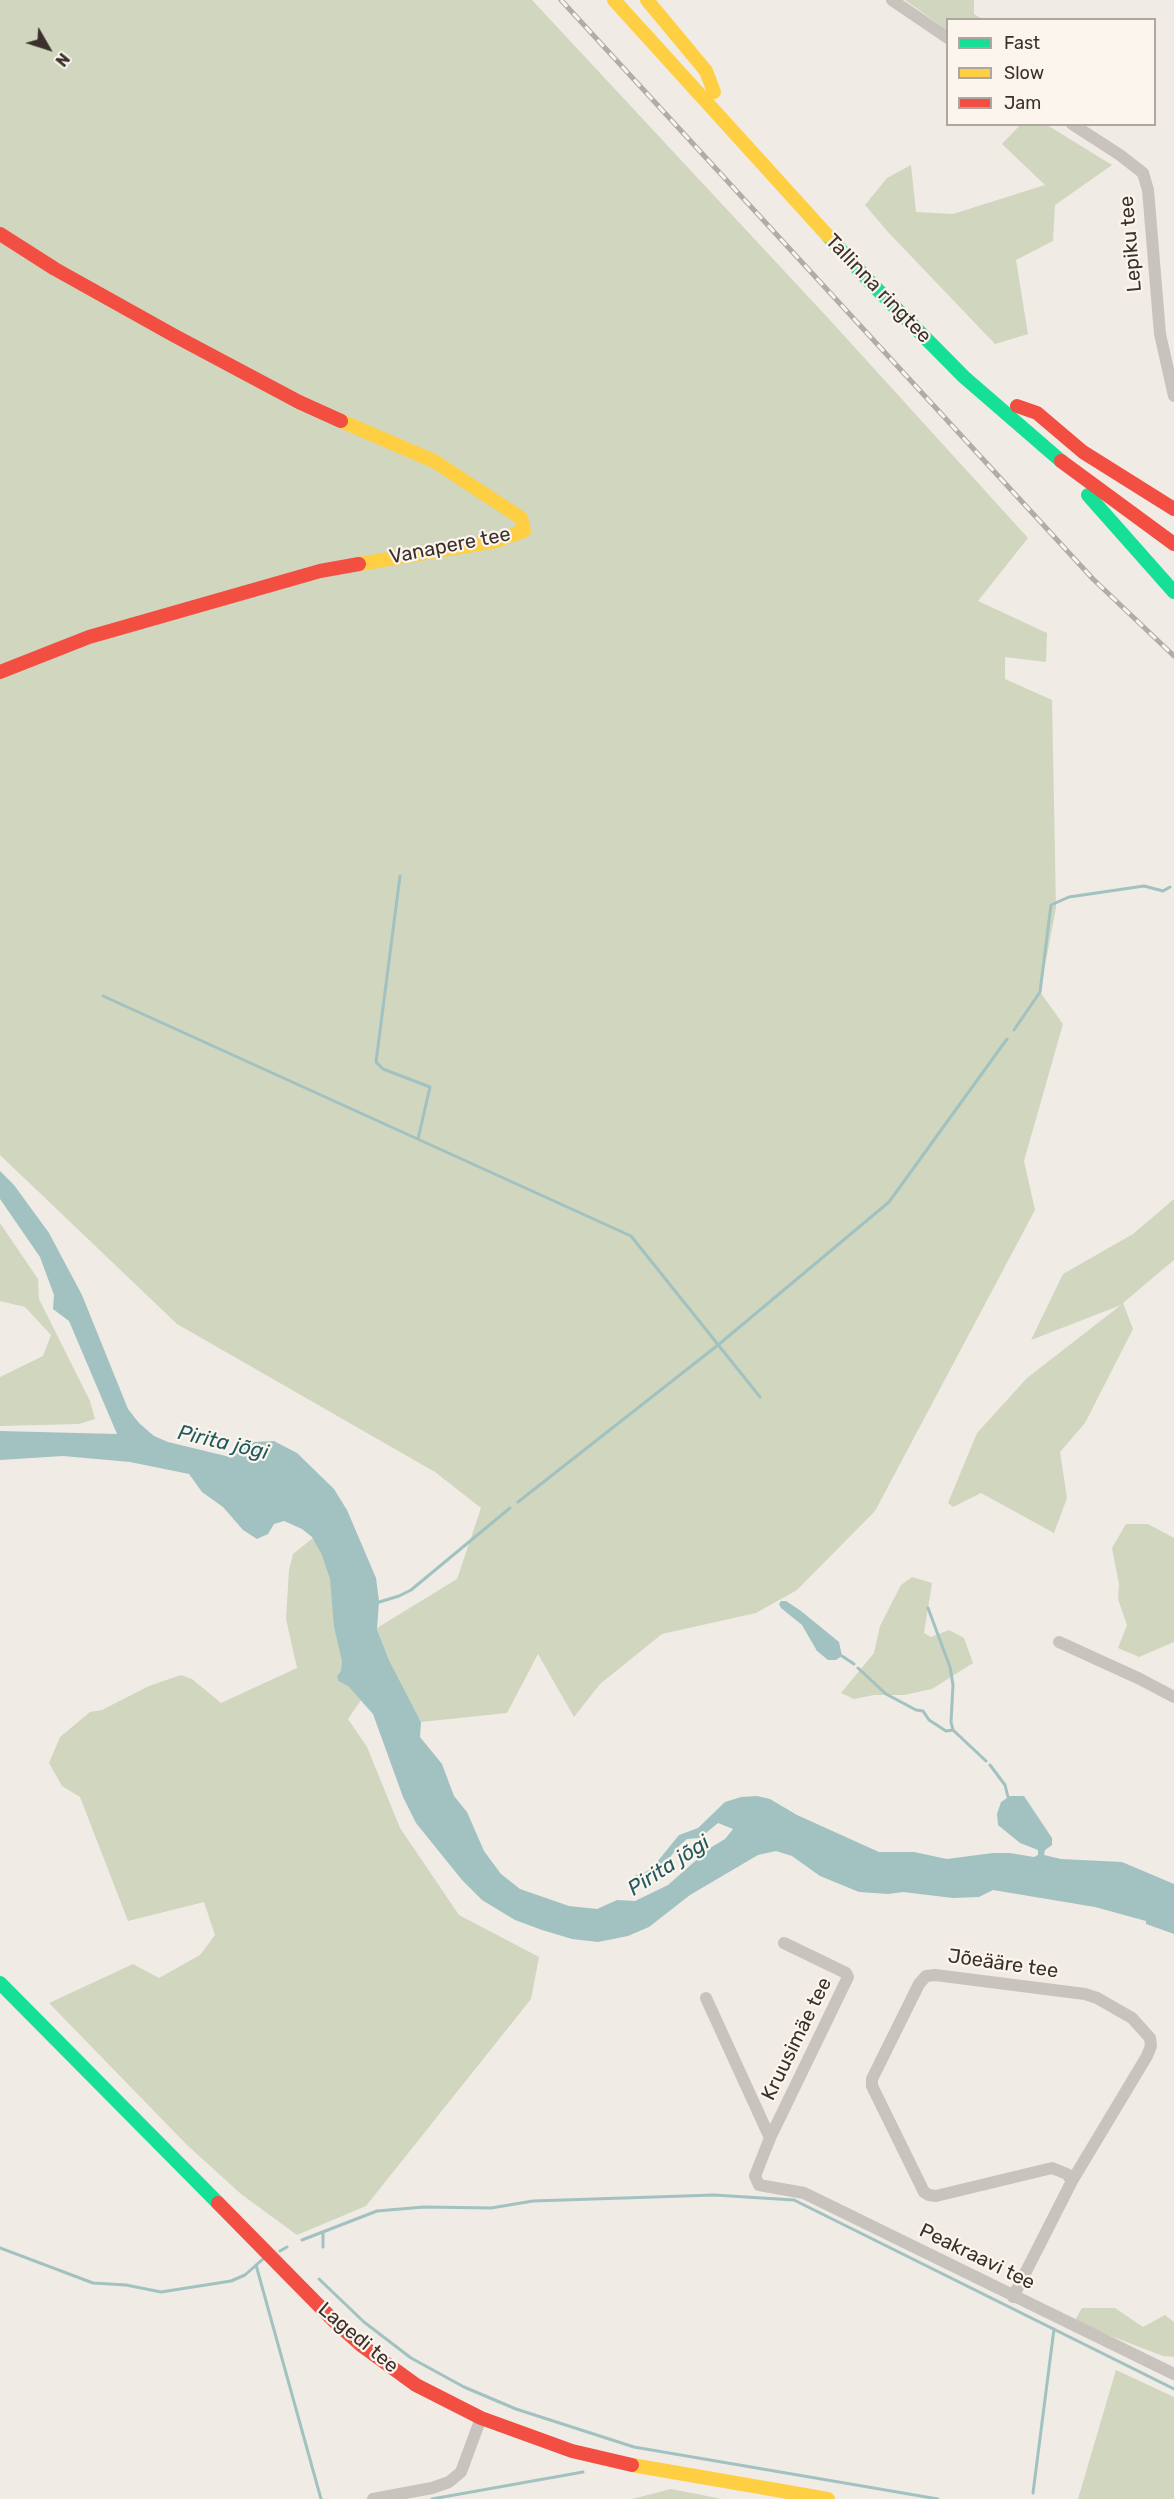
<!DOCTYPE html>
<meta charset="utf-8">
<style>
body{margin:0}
#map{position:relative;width:1174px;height:2499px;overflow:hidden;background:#f0ebe5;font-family:Rubik,sans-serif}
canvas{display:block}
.legend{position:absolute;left:946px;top:18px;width:210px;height:108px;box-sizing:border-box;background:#fbf5ee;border:2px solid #aea6a0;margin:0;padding:8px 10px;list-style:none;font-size:18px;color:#3b302b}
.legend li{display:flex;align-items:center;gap:12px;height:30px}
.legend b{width:30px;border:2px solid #aea6a0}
.north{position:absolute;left:18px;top:18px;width:60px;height:60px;-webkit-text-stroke:4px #fbf5ee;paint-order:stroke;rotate:129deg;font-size:16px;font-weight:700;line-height:24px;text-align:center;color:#3b302b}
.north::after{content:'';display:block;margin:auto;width:21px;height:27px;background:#3b302b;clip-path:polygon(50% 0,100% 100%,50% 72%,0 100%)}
</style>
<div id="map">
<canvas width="1174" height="2499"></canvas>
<ul class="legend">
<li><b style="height:8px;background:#16e098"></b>Fast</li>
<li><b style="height:8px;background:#ffcf43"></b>Slow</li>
<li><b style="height:8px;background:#f24e42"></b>Jam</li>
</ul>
<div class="north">N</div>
</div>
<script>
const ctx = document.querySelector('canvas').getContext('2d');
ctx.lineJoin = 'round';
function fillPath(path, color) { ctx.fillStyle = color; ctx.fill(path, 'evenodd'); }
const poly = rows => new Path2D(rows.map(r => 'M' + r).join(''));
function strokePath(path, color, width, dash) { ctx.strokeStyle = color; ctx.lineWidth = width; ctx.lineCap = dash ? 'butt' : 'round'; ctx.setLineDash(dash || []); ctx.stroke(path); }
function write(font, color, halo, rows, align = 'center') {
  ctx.font = font + ' Rubik,sans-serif'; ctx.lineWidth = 4.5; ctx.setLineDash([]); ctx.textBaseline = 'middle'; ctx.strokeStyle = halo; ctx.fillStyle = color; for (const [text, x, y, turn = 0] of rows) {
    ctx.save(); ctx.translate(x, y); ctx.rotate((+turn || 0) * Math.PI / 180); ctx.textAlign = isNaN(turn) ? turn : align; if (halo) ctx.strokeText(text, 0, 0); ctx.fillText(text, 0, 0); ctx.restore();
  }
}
fillPath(poly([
 [0,0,532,0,828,318,1028,538,978,601,1047,633,1046,662,1005,657,1005,679,1052,700,1056,908,1040,992,1063,1024,1024,1161,1035,1210,875,1511,797,1590,756,1613,662,1634,600,1684,574,1717,538,1654,507,1713,421,1722,389,1660,377,1628,457,1579,481,1508,435,1472,177,1324,0,1155],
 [905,0,974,0,974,14,982,19,948,20,947,30],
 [1021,124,1047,125,1112,165,1055,205,1053,241,1016,260,1028,334,995,344,888,232,865,205,887,178,911,165,916,212,953,214,1045,185,1002,144],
 [1174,1199,1174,1260,1123,1303,1133,1329,1085,1423,1060,1452,1067,1498,1054,1533,981,1493,953,1507,948,1503,977,1433,1027,1378,1121,1305,1031,1340,1063,1274,1133,1234],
 [0,1223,38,1279,39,1299,90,1401,95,1419,79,1424,0,1426,0,1377,43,1356,51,1335,25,1307,0,1301],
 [1126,1524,1148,1524,1174,1538,1174,1642,1139,1657,1118,1648,1127,1625,1118,1599,1119,1584,1112,1548],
 [313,1538,348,1548,366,1641,337,1676,338,1681,348,1686,361,1700,348,1719,367,1747,400,1828,459,1915,539,1957,531,1999,366,2206,297,2235,241,2194,187,2145,49,2003,133,1964,159,1978,200,1955,215,1935,204,1902,128,1921,80,1797,62,1786,49,1763,60,1737,90,1712,102,1710,149,1686,181,1675,192,1679,221,1703,297,1668,286,1619,289,1570,293,1554],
 [912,1577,932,1583,924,1633,931,1637,949,1630,964,1638,973,1663,932,1689,904,1695,874,1695,854,1699,841,1693,874,1653,880,1626,901,1585],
 [1082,2308,1115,2308,1143,2327,1165,2315,1174,2322,1174,2357,1163,2356,1074,2322],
 [1116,2370,1174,2397,1174,2499,1078,2499],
 [671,2489,722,2499,632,2499]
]), '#d1d6bf');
fillPath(poly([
 [0,1171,14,1185,49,1233,82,1295,128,1409,139,1423,154,1436,168,1442,230,1457,254,1442,274,1441,297,1453,334,1489,347,1510,376,1578,379,1601,377,1629,389,1660,421,1722,420,1737,442,1764,454,1796,467,1812,484,1851,501,1874,520,1889,569,1906,597,1909,617,1900,635,1901,668,1885,710,1848,725,1839,733,1829,718,1823,700,1838,687,1839,678,1847,658,1873,646,1879,634,1879,635,1875,644,1873,653,1867,679,1835,698,1828,725,1802,741,1797,757,1796,770,1799,797,1815,879,1852,914,1852,947,1859,993,1853,1010,1853,1034,1857,1038,1855,1038,1850,1020,1843,998,1825,997,1814,1001,1802,1010,1796,1024,1796,1052,1838,1052,1845,1045,1850,1044,1855,1061,1859,1122,1862,1174,1884,1174,1934,1146,1924,1146,1921,1095,1907,993,1890,979,1897,953,1898,903,1892,888,1894,859,1892,820,1876,792,1856,776,1851,758,1855,690,1895,649,1927,628,1936,598,1942,572,1939,542,1930,515,1920,482,1900,462,1880,416,1823,403,1797,373,1714,348,1686,338,1681,337,1676,341,1671,342,1661,334,1627,330,1579,322,1555,312,1537,302,1529,284,1521,274,1524,268,1534,257,1539,243,1530,223,1507,202,1492,189,1474,130,1462,63,1456,0,1460,0,1431,117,1434,69,1321,53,1309,54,1295,40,1257,0,1199],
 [781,1601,786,1601,801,1611,839,1642,842,1656,836,1660,828,1660,817,1651,802,1625,781,1608,779,1604]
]), '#a1c2c1');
strokePath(poly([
 [400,876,376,1062,383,1069,430,1087,418,1139],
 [103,996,631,1236,760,1397],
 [1014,1030,1040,992,1051,905,1069,897,1144,886,1163,891,1170,887],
 [518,1502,718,1345,889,1202,1007,1039],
 [376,1603,399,1596,411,1590,510,1508],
 [928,1608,950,1667,953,1685,951,1722,953,1730,986,1761],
 [842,1656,854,1664],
 [858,1668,886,1694,916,1710,923,1711,929,1720,946,1731,953,1730],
 [990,1765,1005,1785,1008,1797],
 [302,2240,377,2211,424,2207,491,2208,533,2201,714,2195,794,2200,1174,2389],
 [323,2247,323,2232],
 [0,2248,93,2283,126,2285,161,2292,231,2281,245,2275,263,2259],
 [280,2251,287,2247],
 [256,2265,321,2499],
 [319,2279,364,2322,411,2358,464,2387,516,2409,634,2447,938,2499],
 [1033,2493,1054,2329],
 [432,2499,583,2472]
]), '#a1c2c1', 3);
strokePath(poly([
 [892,0,948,38],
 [1072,124,1120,155,1143,173,1148,190,1160,334,1174,396],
 [1059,1642,1140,1679,1174,1697],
 [784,1943,846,1973,848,1977,770,2138,755,2176,759,2185,804,2193,1174,2374],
 [706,1998,770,2138],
 [1013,2297,1072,2181,1147,2056,1151,2046,1150,2038,1132,2018,1097,1998,1085,1994,935,1975,926,1976,919,1984,872,2079,872,2086,924,2192,929,2195,936,2196,1052,2168,1067,2174,1072,2181],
 [373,2499,432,2488,449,2482,461,2472,481,2418]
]), '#c9c3be', 12);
strokePath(poly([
 [828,236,869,281,964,377,1061,461],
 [1088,495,1174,592],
 [0,1983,218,2203]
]), '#16e098', 14);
strokePath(poly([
 [614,0,828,236],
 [647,0,706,71,714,92],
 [341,421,434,461,521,518,524,531,496,541,359,564],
 [632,2465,828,2499]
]), '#ffcf43', 14);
strokePath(poly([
 [0,234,55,269,175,336,299,402,341,421],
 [1017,406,1037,413,1083,452,1174,509],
 [1061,461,1174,544],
 [0,672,89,637,320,571,359,564],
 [218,2203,335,2322,361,2345,416,2385,481,2418,572,2451,632,2465]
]), '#f24e42', 14);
const rail = poly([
 [561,0,1093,579,1174,656]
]);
strokePath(rail, '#b1aca8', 5);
strokePath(rail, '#fbf5ee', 3, [9]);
write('20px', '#3b302b', '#fbf5ee', [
 ["Lepiku tee",1131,244,-95],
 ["Tallinna ringtee",878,289,46],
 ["Vanapere tee",450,546,-11],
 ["Jõeääre tee",1003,1964,8],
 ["Kruusimäe tee",797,2039,-64],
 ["Peakraavi tee",977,2257,26],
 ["Lagedi tee",358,2338,40]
]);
write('italic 21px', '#1f5a5e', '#fbf5ee', [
 ["Pirita jõgi",223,1443,13],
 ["Pirita jõgi",669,1866,-33]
]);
</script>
